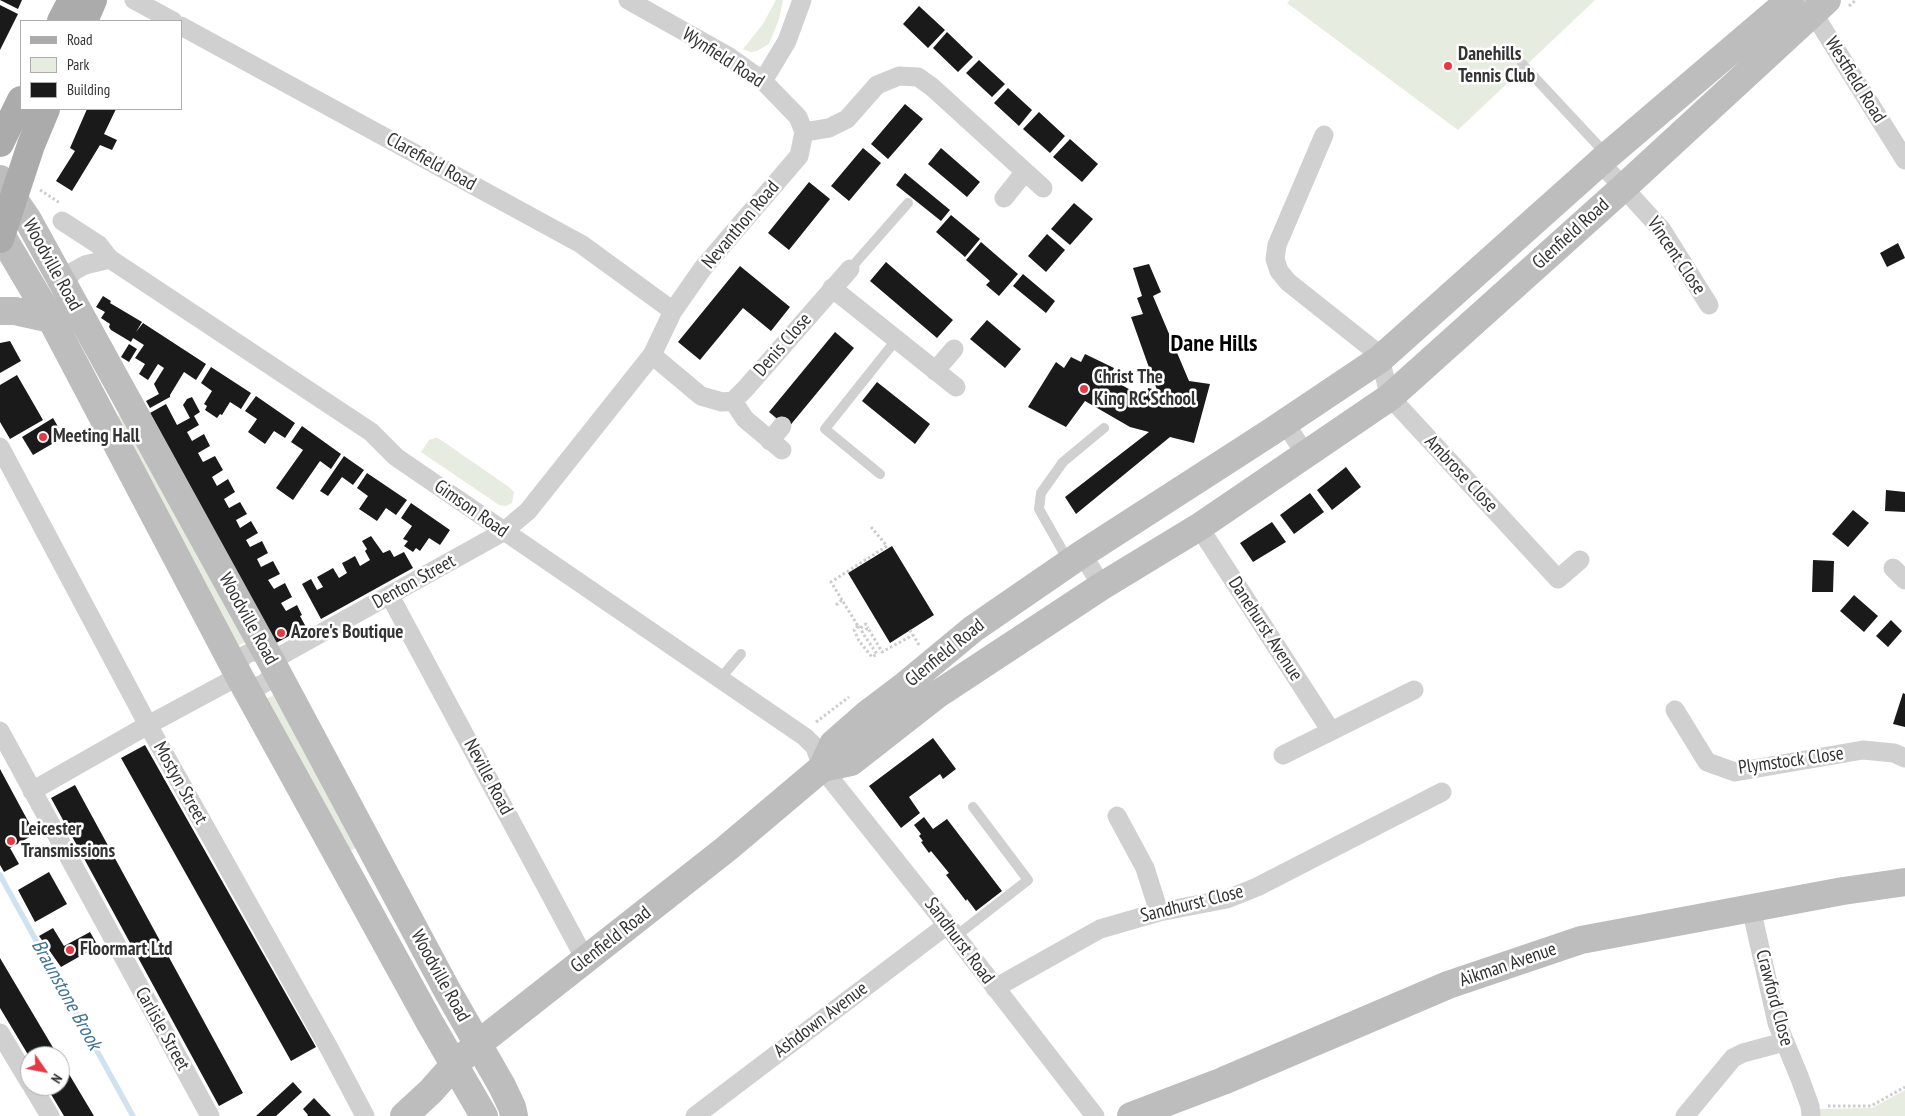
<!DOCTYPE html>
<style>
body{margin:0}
#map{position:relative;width:1905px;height:1116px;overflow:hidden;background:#fff;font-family:"PT Sans Narrow",sans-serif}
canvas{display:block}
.legend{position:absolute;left:20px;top:20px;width:162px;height:90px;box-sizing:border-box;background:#fff;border:1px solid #adadad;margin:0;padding:6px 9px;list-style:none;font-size:15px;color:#333}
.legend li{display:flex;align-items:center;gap:10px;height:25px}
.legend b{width:25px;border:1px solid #adadad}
.north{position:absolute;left:20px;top:1046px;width:50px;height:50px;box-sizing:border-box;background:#fff;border:1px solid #adadad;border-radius:50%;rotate:123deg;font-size:14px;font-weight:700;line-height:20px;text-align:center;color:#333}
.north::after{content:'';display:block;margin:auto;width:18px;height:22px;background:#e63946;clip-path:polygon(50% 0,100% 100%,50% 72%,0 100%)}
</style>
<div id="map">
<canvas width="1905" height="1116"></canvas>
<ul class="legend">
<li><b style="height:6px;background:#ababab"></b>Road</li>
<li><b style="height:14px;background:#e6ecdf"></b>Park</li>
<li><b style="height:14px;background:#1a1a1a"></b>Building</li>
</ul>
<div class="north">N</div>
</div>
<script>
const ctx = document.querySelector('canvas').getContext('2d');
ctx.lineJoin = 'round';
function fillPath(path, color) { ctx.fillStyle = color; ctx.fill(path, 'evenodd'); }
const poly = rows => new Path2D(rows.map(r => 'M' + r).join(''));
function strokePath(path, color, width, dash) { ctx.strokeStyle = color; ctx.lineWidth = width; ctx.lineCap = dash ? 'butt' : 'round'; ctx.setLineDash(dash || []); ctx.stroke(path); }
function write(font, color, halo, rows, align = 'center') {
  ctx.font = font + ' "PT Sans Narrow",sans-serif'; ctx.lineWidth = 5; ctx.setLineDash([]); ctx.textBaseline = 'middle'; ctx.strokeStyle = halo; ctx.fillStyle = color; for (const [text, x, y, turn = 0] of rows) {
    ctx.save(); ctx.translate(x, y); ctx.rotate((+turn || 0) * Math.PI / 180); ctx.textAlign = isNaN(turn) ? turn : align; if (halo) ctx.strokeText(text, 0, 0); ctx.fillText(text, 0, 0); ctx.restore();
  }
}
fillPath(poly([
 [776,0,783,0,779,19,769,44,757,51,751,52,743,49,763,24],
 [1290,0,1595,0,1458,130,1287,3],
 [123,413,247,641,233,649,117,417],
 [435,438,438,438,509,487,514,492,512,503,506,506,499,505,421,452,429,440],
 [275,694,359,846,345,854,261,702],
 [1905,1090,1905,1116,1820,1116,1819,1109,1872,1108]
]), '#e6ecdf');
strokePath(poly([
 [0,875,133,1116]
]), '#cfe2ee', 5.5);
fillPath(poly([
 [0,0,22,0,18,9],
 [0,5,18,14,0,50],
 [919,6,945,30,928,48,903,24],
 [947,32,973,57,958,72,933,48],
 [979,60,1005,84,992,97,966,73],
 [1008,88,1032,110,1019,126,994,103],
 [905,104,923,119,888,159,871,144],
 [87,109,116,109,104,134,117,140,112,150,100,145,72,191,56,181,75,151,70,148],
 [1039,112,1065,136,1050,153,1023,129],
 [1070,139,1098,164,1082,182,1053,157],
 [863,148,881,163,849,201,831,186],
 [941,148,980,182,967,197,928,164],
 [905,173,950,210,941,221,896,185],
 [809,182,830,199,789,250,768,233],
 [1074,203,1093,219,1070,245,1051,229],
 [951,215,980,239,965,257,936,232],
 [1047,234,1065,250,1046,272,1028,256],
 [981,242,1018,274,999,296,986,285,990,281,966,260],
 [1898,243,1905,258,1887,267,1880,253],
 [886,262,953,320,937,338,870,281],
 [1149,264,1161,292,1153,296,1189,381,1210,384,1194,443,1170,437,1076,514,1065,497,1149,432,1130,427,1085,401,1066,427,1028,407,1056,362,1064,368,1071,357,1081,362,1085,354,1114,368,1109,378,1136,393,1146,397,1148,388,1157,390,1131,317,1143,314,1137,298,1142,296,1133,268],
 [740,266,790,307,771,331,743,308,700,360,678,342],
 [1023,274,1055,301,1046,313,1013,286],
 [103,296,111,301,110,303,142,322,136,332,143,323,206,364,196,380,184,372,170,395,170,397,150,408,146,401,159,394,154,384,164,368,158,364,148,380,139,374,145,364,135,358,144,345,133,338,131,342,111,330,109,327,110,324,101,318,105,312,96,307],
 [987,320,1021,349,1005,368,970,339],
 [835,332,854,348,788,428,769,412],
 [10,341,21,361,0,373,0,343],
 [129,344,137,349,129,362,121,357],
 [211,367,251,393,241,409,230,402,222,415,220,414,217,418,205,410,207,406,204,404,212,391,201,383],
 [17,375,43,420,10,439,0,422,0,385],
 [877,382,930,424,915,444,862,401],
 [256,396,295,423,285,438,274,431,265,444,248,432,257,419,245,411],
 [192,397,200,412,194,416,199,425,187,432,192,441,204,434,210,446,198,453,203,462,215,456,223,470,212,477,217,486,228,479,235,492,224,499,229,508,240,502,247,514,236,520,240,528,251,521,258,533,246,540,250,547,262,541,268,553,257,559,261,567,273,561,280,574,268,580,274,589,285,583,292,597,281,603,286,611,297,605,302,615,300,616,306,627,276,643,150,413,166,404,177,425,190,418,183,405,187,399],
 [53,418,64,437,33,455,22,437],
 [302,426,341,454,331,469,320,461,293,500,276,488,303,450,291,442],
 [344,456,364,470,353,485,342,477,328,496,320,491],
 [1346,467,1361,487,1332,510,1317,490],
 [367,473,407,500,396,515,386,508,377,521,359,509,368,496,357,488],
 [1886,490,1905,492,1905,512,1885,511],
 [1310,493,1324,512,1294,534,1280,515],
 [411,503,450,530,440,545,429,538,420,551,416,548,413,552,404,546,408,541,403,539,412,526,401,518],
 [1853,510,1869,523,1848,547,1832,534],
 [1272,522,1286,542,1253,562,1240,543],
 [371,536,383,553,390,550,394,557,404,552,413,568,321,619,302,584,311,579,317,590,323,587,317,577,326,572,333,568,339,578,347,573,342,563,348,560,355,556,360,566,370,560,365,551,367,549,362,541],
 [892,546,934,615,890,643,848,573],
 [1813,560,1834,561,1833,592,1812,592],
 [1854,595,1878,616,1864,632,1840,611],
 [1891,620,1902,631,1888,647,1876,636],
 [1903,693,1905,694,1905,727,1893,724],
 [933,738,956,769,943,779,940,774,909,797,920,813,901,828,869,786],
 [145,745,316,1047,291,1061,121,758],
 [0,769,35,834,10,848,19,864,4,872,0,865],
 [75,785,243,1093,219,1106,51,798],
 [924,817,933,829,947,819,1002,891,976,911,967,899,966,901,946,875,949,873,931,851,929,853,921,842,923,841,919,836,921,834,914,825],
 [49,872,67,904,35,922,18,890],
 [53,928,64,946,90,932,98,946,61,967,39,936],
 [0,958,58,1056,30,1056,30,1058,0,1008],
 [60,1059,94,1116,64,1116,46,1086,60,1086],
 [293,1082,302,1092,276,1116,256,1116],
 [314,1098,331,1116,307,1116,308,1115,303,1109]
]), '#1a1a1a');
strokePath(poly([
 [1849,6,1856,0],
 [40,190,60,203],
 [842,600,831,582,887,546,871,527],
 [836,605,842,600,858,626],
 [858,626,854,630,859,641,872,657,877,654,862,632,868,628,882,652,913,635],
 [858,626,859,629,866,624,868,628],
 [910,630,919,645],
 [816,722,849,697],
 [1828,1106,1871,1106,1905,1087]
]), '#cdcdcd', 3, [2.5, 2.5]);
strokePath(poly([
 [1522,64,1607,155],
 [850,269,908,203],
 [880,474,825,429,896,340],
 [1069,562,1039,509,1041,493,1063,462,1104,428],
 [720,679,741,654],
 [956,936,1028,880,973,807]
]), '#d0d0d0', 10);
strokePath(poly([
 [134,0,173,21],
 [628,0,728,56,763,81,798,117,804,132],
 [1805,0,1905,160],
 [181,26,581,244,673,311],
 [763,81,787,41,802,0],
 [1324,135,1277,245,1275,259,1279,271,1288,282,1375,351,1380,359,1390,397,1558,579,1580,560],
 [1600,162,1662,230,1709,305],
 [1004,198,1024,173],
 [62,221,99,245,110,259,371,432,396,457,805,737,815,747,822,768,947,925,1095,1116],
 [62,284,74,271,85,265,110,259],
 [832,288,956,387],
 [652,355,701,396,722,402,733,401,746,388,850,269],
 [935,371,954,349],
 [733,401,745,419,782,450],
 [1285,423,1306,455],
 [770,441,782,426],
 [0,447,148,725,329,1048,365,1116],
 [1199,527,1331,731],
 [1082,554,1102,586],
 [1893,568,1905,580],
 [390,596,585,959],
 '238 669a17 17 0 1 1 34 0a17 17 0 1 1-34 0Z',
 [271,661,503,532,528,511,652,355,673,311,703,268,799,156,804,132,829,128,847,119,877,85,899,76,918,77,932,87,1043,188],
 [1675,710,1707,762,1735,772,1863,750,1894,753,1905,758],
 [0,731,210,1116],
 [1283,755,1414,690],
 [32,791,148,725,239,676],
 [1117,816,1145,868,1159,912],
 [1751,908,1777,1023,1799,1076,1810,1106,1811,1116],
 [995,988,1100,929,1159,912,1227,899,1257,887,1442,792],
 [0,1033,30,1083],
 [32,1086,50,1116],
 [695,1116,947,925],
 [1685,1116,1733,1058,1743,1053,1784,1042]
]), '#d0d0d0', 19);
strokePath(poly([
 [0,179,28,220,271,661,448,992,502,1086,512,1107,514,1116],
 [0,233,51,319,239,676,430,1023,484,1116],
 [0,311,15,311,51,319],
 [822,768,851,762,938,694,1102,586,1199,527,1390,397,1624,187,1827,0],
 [404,1116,431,1091,454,1065,478,1044,726,849,822,768,833,744,866,715,903,687,973,629,1082,554,1271,432,1380,359,1607,156,1790,0],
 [1131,1116,1223,1081,1448,985,1581,940,1843,891,1905,882]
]), '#bdbdbd', 28);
strokePath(poly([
 [61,21,72,0],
 [84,21,93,0],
 [0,143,21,100],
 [0,239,31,145,46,109]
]), '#ababab', 28);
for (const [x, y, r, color] of [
 [1448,66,5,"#e63946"],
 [1084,389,5,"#e63946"],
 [43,437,5,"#e63946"],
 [281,633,5,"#e63946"],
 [11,841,5,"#e63946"],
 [70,950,5,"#e63946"]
]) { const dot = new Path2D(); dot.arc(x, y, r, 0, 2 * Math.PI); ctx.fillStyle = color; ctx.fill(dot); strokePath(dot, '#fff', 2); }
write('bold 19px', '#333', '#fff', [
 ["Danehills",1458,55],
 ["Tennis Club",1458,77],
 ["Christ The",1094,378],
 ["King RC School",1094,400],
 ["Meeting Hall",53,437],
 ["Azore's Boutique",291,633],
 ["Leicester",21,830],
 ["Transmissions",21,852],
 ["Floormart Ltd",80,950]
], 'left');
write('19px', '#333', '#fff', [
 ["Wynfield Road",723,58,33],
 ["Westfield Road",1855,80,58],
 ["Clarefield Road",431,162,29],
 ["Nevanthon Road",741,225,-50],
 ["Glenfield Road",1571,234,-42],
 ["Vincent Close",1676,256,56],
 ["Woodville Road",52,265,61],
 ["Denis Close",783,345,-49],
 ["Ambrose Close",1461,474,47],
 ["Gimson Road",471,509,35],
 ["Denton Street",414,582,-29],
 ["Woodville Road",248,619,61],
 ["Danehurst Avenue",1265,629,57],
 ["Glenfield Road",945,653,-39],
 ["Plymstock Close",1791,761,-8],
 ["Neville Road",488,777,62],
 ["Mostyn Street",180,783,61],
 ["Sandhurst Close",1192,904,-14],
 ["Glenfield Road",611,940,-38],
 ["Sandhurst Road",959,941,53],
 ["Aikman Avenue",1508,965,-19],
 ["Woodville Road",440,976,61],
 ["Crawford Close",1774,998,75],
 ["Ashdown Avenue",821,1020,-37],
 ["Carlisle Street",162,1029,61]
]);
write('italic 20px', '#3f7597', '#fff', [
 ["Braunstone Brook",66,995,61]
]);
write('bold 24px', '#000', '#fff', [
 ["Dane Hills",1214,344]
]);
</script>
